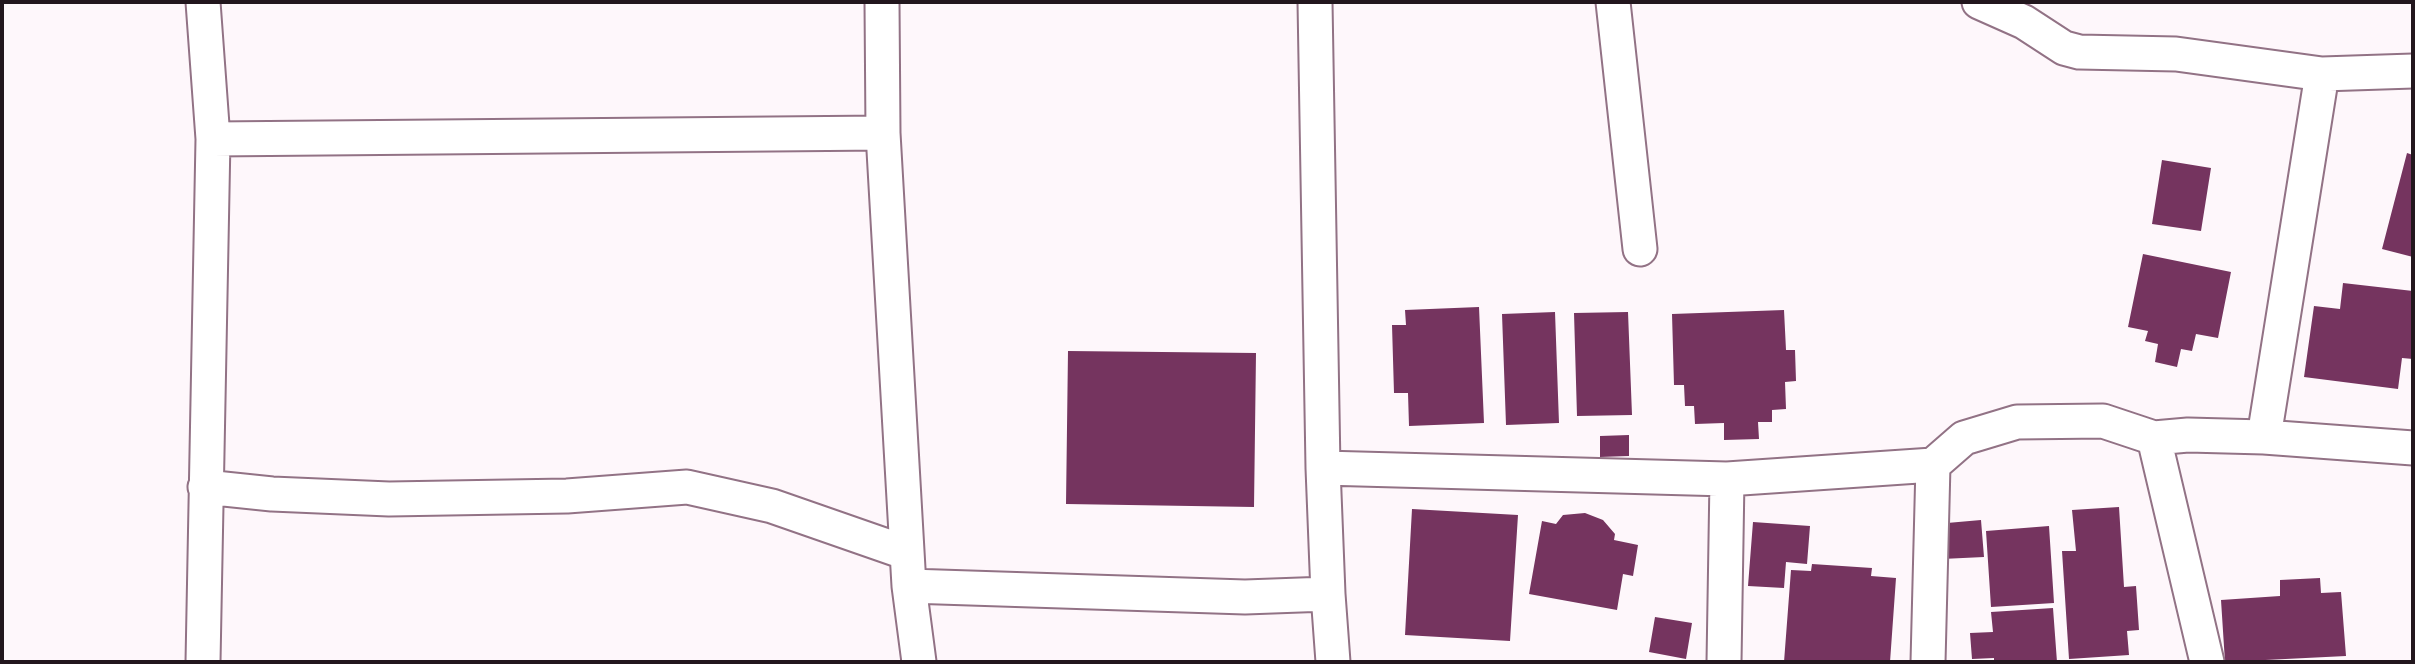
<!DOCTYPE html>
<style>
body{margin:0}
#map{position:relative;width:2415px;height:664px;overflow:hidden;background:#fef7fb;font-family:"Nunito Sans",sans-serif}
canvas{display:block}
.frame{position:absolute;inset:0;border:4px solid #22161d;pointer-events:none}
</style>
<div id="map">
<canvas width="2415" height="664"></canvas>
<div class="frame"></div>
</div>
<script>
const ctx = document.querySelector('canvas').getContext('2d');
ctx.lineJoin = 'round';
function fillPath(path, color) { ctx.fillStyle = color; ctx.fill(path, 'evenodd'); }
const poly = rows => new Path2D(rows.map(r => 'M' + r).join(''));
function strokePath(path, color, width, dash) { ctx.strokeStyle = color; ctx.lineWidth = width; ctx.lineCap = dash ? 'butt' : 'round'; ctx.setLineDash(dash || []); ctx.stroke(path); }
fillPath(poly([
 [2407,153,2413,155,2413,257,2382,249],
 [2162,160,2211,168,2201,231,2152,224],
 [2143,254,2231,272,2218,338,2196,334,2192,351,2181,349,2177,367,2155,362,2158,344,2145,341,2148,331,2128,327],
 [2343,283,2413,291,2413,359,2402,358,2398,389,2304,377,2314,306,2340,309],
 [1479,307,1484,423,1409,426,1408,393,1394,393,1392,325,1406,325,1405,310],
 [1784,310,1786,350,1795,350,1796,381,1785,382,1786,409,1772,410,1772,422,1758,422,1759,439,1724,440,1724,423,1695,424,1694,406,1685,406,1684,385,1674,385,1672,314],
 [1555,312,1559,423,1506,425,1502,314],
 [1628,312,1632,415,1577,416,1574,313],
 [1068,351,1256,353,1254,507,1066,504],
 [1629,435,1629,456,1600,457,1600,436],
 [2119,507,2124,587,2136,586,2139,630,2127,631,2129,655,2069,659,2062,551,2076,551,2072,510],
 [1412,509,1518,515,1510,641,1405,635],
 [1585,513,1603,520,1615,534,1614,540,1638,545,1633,576,1623,574,1617,610,1529,594,1542,521,1556,524,1563,515],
 [1981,520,1984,557,1942,559,1941,542,1948,541,1947,523],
 [1753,522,1810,526,1807,564,1786,562,1784,588,1748,586],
 [2049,526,2054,603,1991,607,1986,531],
 [1812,564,1872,568,1871,576,1896,578,1890,662,1784,662,1791,570,1811,571],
 [2320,578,2321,593,2341,592,2346,656,2225,662,2221,600,2280,596,2280,580],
 [2053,608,2057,662,1994,662,1994,658,1972,659,1970,633,1993,632,1991,612],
 [1655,617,1692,623,1686,659,1649,652]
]), '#75345f');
const minor = poly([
 [203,2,213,139,203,662],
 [882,2,883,133,909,586,919,662],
 [1315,2,1323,468,1328,594,1333,662],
 [1613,2,1640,249],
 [1979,2,2024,22,2064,48,2079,52,2176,54,2322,74,2413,71],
 [213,139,883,133],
 [2264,437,2413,448],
 [2154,438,2188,435,2264,437,2322,74],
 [1933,465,1964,438,2017,422,2103,421,2154,438,2207,662],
 [1323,468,1727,479,1933,465,1928,662],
 [205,487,272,494,389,499,567,496,687,487,772,506,907,553],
 [909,586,1245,597,1328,594],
 [1724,662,1727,479]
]);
strokePath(minor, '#927285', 37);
strokePath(minor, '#fff', 33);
</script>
